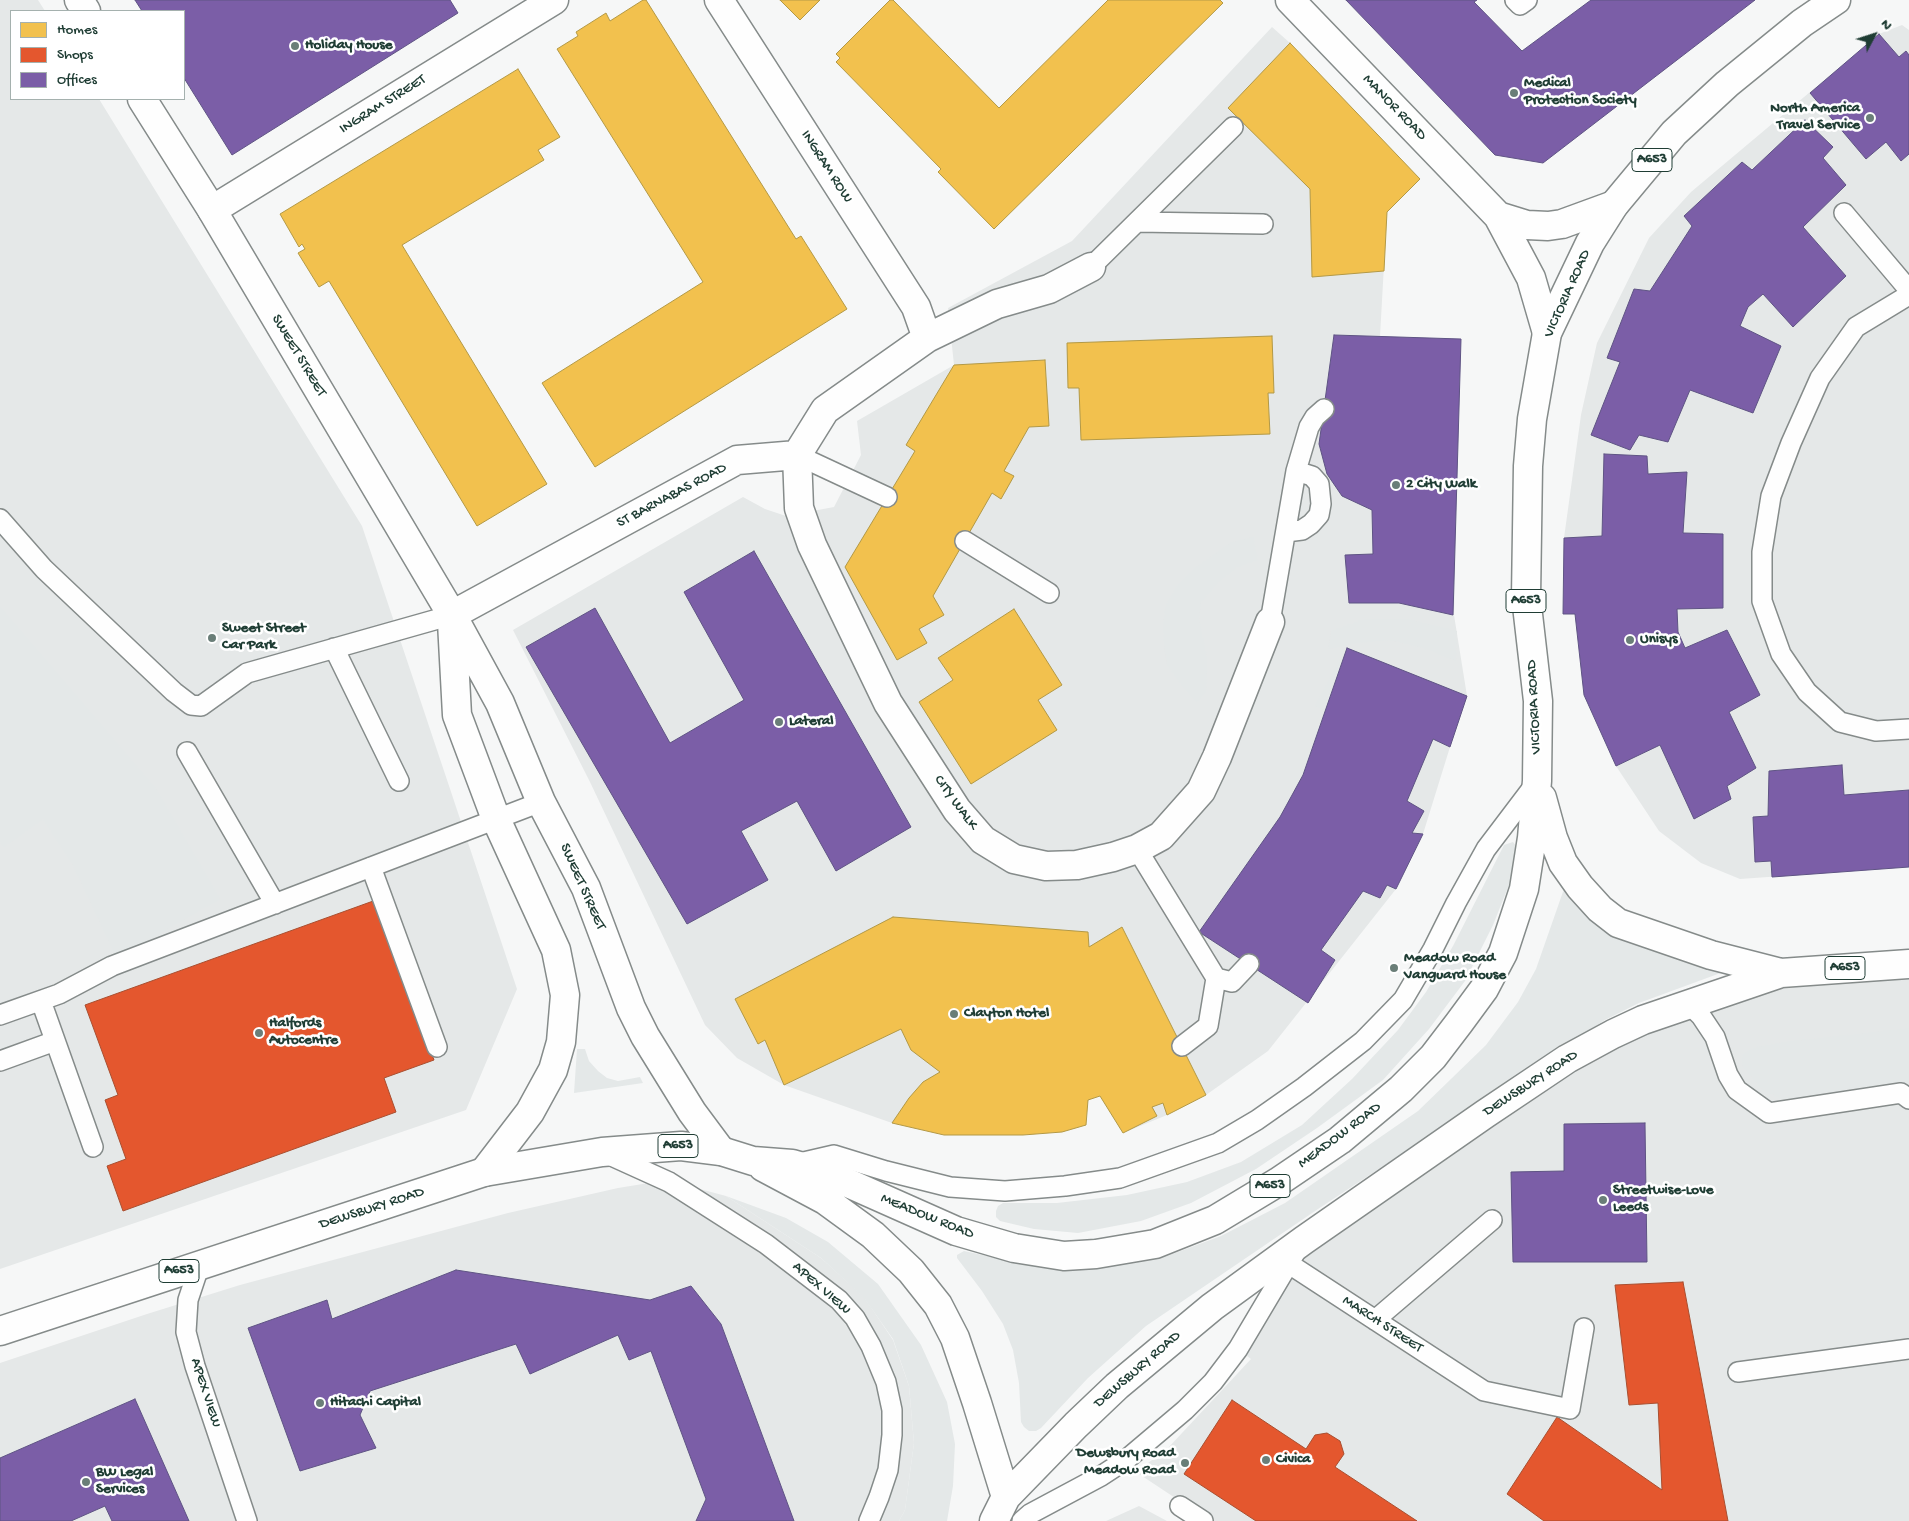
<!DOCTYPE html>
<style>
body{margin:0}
#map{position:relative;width:1909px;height:1521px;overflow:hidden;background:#f6f7f7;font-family:"Gochi Hand",sans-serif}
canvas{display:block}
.legend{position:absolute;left:10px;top:10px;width:175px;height:90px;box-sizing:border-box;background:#fff;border:1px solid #a5b1ae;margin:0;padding:6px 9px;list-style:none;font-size:15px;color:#1f3d34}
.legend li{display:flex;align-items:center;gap:10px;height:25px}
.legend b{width:25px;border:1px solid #a5b1ae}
.north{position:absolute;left:1849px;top:10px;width:50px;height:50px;-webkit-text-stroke:4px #fff;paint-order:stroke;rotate:50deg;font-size:14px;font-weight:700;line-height:20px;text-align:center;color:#1f3d34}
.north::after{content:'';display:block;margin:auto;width:18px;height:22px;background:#1f3d34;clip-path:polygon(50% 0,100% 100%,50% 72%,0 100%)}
</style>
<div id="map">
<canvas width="1909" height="1521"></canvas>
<ul class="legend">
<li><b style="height:14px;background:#f2c14e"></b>Homes</li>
<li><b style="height:14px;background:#e4572e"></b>Shops</li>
<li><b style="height:14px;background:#7b5ea7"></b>Offices</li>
</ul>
<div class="north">N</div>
</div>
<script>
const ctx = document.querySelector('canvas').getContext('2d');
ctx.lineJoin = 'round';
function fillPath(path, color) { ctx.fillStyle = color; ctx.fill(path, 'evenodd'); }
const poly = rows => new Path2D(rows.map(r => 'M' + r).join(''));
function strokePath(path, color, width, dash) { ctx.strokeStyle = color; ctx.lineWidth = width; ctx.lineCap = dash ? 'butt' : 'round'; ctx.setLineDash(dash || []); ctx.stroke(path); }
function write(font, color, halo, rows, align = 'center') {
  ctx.font = font + ' "Gochi Hand",sans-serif'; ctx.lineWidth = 5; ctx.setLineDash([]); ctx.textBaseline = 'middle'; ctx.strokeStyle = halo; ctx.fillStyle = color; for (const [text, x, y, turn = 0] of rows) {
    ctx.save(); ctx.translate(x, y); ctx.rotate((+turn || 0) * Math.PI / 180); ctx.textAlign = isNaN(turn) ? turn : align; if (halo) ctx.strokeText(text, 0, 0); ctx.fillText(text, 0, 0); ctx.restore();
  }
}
fillPath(poly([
 [0,0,38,0,45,11,11,11,11,99,99,99,362,526,517,989,466,1110,0,1269],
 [1902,25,1909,30,1909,867,1740,879,1701,863,1659,831,1616,766,1584,695,1575,614,1563,614,1564,538,1581,415,1597,343,1649,238,1691,192,1879,34],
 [1272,27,1290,43,1420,179,1387,212,1380,336,1461,339,1454,615,1467,696,1450,747,1423,834,1396,889,1268,1051,1206,1095,1167,1115,1123,1133,1100,1096,1088,1100,1086,1125,1062,1132,892,1123,784,1085,737,1058,705,1025,590,782,513,630,743,497,765,509,786,516,834,507,861,455,857,421,954,365,948,308,1072,241],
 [1909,964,1909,1521,1210,1521,1136,1472,1168,1448,1251,1359,1238,1349,1288,1263,1485,1114,1689,1004],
 [655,1182,696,1188,726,1196,821,1258,864,1297,893,1340,909,1386,914,1443,905,1510,899,1521,0,1521,0,1363,147,1314,240,1285,508,1213,618,1188],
 [1139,1506,1167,1521,1106,1521]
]), '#e5e8e8');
fillPath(poly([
 [1253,537,1258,560,1236,568,1218,582,1201,602,1199,620,1207,657,1207,670,1206,691,1197,702,1181,684,1167,664,1164,646,1163,624,1166,605,1178,585,1195,568,1232,542],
 [0,607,156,789,220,899,117,958,72,863,43,819,4,847,0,842],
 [1364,619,1408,619,1457,631,1456,661,1423,648,1390,640,1356,643,1328,649,1331,631],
 [1340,660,1341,661,1324,710,1315,706],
 [1513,842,1519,850,1513,875,1493,925,1465,981,1429,1029,1383,1080,1317,1128,1256,1169,1191,1203,1141,1221,1078,1233,1034,1229,1000,1221,996,1217,996,1211,998,1206,1003,1203,1057,1203,1127,1195,1187,1182,1241,1162,1302,1125,1352,1079,1398,1030,1426,992,1453,946,1504,845],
 [1565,886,1726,971,1639,1003,1605,1020,1318,1209,1146,1326,1088,1378,1041,1428,1036,1431,1029,1431,1024,1427,1021,1422,1019,1383,1013,1350,1003,1324,982,1291,957,1258,957,1255,964,1251,1015,1262,1034,1264,1123,1264,1167,1256,1221,1236,1285,1203,1418,1111,1486,1045,1518,1002,1536,969],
 [1909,1028,1909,1081,1900,1087,1880,1084,1838,1090,1793,1099,1781,1099,1762,1089,1742,1065,1742,1057,1746,1052,1757,1047,1784,1042],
 [577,1049,585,1049,589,1061,598,1071,607,1078,618,1081,640,1077,643,1083,574,1093],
 [726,1196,786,1218,828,1242,878,1284,921,1345,947,1402,955,1444,953,1486,947,1521,899,1521,905,1510,914,1443,909,1386,893,1339,864,1298,821,1258]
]), '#e4e8e8');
const homes = poly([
 [643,0,646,0,796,239,801,236,847,309,595,467,542,383,703,282,557,49,578,36,576,32,606,13,610,21,643,0],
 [780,0,820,0,800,20,780,0],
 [890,0,893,0,999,108,1108,0,1220,0,1223,3,994,229,938,172,941,169,836,62,840,58,836,54,890,0],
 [1290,43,1420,179,1387,212,1384,271,1312,277,1310,189,1228,108,1290,43],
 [518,69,560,137,538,150,544,160,402,245,547,484,477,526,329,281,319,287,298,253,305,249,302,244,299,247,280,214,518,69],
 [1272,336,1274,393,1268,393,1270,434,1081,440,1079,388,1068,388,1067,343,1272,336],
 [1045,360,1049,426,1029,427,1004,471,1014,476,1001,499,992,493,933,596,944,615,919,629,927,643,897,660,845,567,915,451,906,445,954,365,1045,360],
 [1014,609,1062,685,1038,700,1057,730,971,784,919,702,953,680,938,658,1014,609],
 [893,917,1088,932,1089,947,1122,927,1206,1095,1167,1115,1163,1103,1152,1107,1157,1116,1123,1133,1100,1096,1088,1100,1086,1125,1062,1132,1023,1135,944,1135,892,1123,909,1098,923,1082,940,1072,911,1050,901,1029,784,1085,765,1040,758,1044,735,999,893,917]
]);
fillPath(homes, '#f2c14e');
strokePath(homes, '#b39946', 1);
const shops = poly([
 [376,900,434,1060,384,1078,396,1112,123,1211,107,1166,126,1159,105,1100,118,1095,85,1005,376,900],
 [1683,1282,1728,1521,1544,1521,1507,1494,1557,1417,1662,1490,1658,1403,1629,1405,1615,1285,1683,1282],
 [1232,1400,1306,1449,1315,1435,1327,1433,1340,1441,1344,1454,1335,1467,1417,1521,1256,1521,1184,1474,1232,1400]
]);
fillPath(shops, '#e4572e');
strokePath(shops, '#a94f30', 1);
const offices = poly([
 [135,0,450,0,458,13,232,155,184,78,184,11,142,11,135,0],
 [1346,0,1477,0,1474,2,1522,51,1591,0,1755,0,1543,163,1495,155,1346,0],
 [1879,34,1899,57,1906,51,1909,55,1909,154,1901,161,1886,142,1866,159,1810,93,1879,34],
 [1805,120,1833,147,1823,158,1846,185,1803,227,1846,276,1793,327,1763,294,1748,307,1740,326,1781,346,1753,413,1690,390,1668,442,1639,435,1630,450,1591,435,1620,362,1607,358,1634,289,1650,291,1692,226,1684,216,1742,162,1752,170,1805,120],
 [1334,335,1461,339,1453,615,1399,603,1349,603,1345,555,1373,554,1372,510,1342,496,1327,474,1319,444,1334,335],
 [1604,454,1647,456,1648,474,1687,472,1683,533,1723,534,1723,608,1677,609,1678,632,1685,648,1727,630,1760,695,1729,712,1756,768,1727,786,1731,799,1694,819,1660,745,1616,766,1584,695,1575,614,1563,614,1564,538,1602,536,1604,454],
 [754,551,911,827,836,871,797,801,741,831,768,880,687,924,526,647,595,608,670,743,744,700,684,592,754,551],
 [1347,648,1467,696,1450,747,1433,739,1407,801,1424,811,1412,833,1423,834,1396,889,1387,885,1380,898,1363,891,1321,950,1335,960,1308,1003,1199,932,1280,817,1303,775,1347,648],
 [1842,765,1844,795,1909,790,1909,867,1772,877,1771,861,1755,862,1753,817,1768,816,1769,771,1842,765],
 [1645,1123,1647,1262,1513,1262,1511,1172,1564,1171,1564,1124,1645,1123],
 [456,1270,650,1300,691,1286,721,1324,794,1521,696,1521,706,1499,651,1351,629,1360,618,1335,530,1374,516,1344,370,1391,360,1415,376,1448,300,1471,248,1328,327,1300,332,1319,456,1270],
 [135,1399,189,1521,112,1521,105,1506,71,1521,0,1521,0,1458,135,1399]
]);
fillPath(offices, '#7b5ea7');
strokePath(offices, '#5f5484', 1);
const lane = poly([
 [1515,0,1520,5,1527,0],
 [1844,213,1909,290],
 [1137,222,1263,224],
 [1091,267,1233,127],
 [1909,295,1856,327,1820,378,1791,443,1771,496,1762,552,1762,601,1781,654,1807,692,1840,722,1876,731,1909,729],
 [797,455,887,497],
 [0,519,44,569,174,692,191,705,201,706,247,673,452,615],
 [1286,532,1302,530,1311,524,1319,515,1321,504,1319,484,1312,476,1296,471],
 [965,541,1049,593],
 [1270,622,1296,471,1309,427,1315,417,1324,409],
 [334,648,399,781],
 [187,752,275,904],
 [1137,849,1216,978,1208,1026,1182,1046],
 [371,867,437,1047],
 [1216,978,1232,982,1249,964],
 [41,1001,93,1147],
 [1689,1004,1701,1016,1715,1037,1728,1075,1737,1090,1769,1113,1901,1093,1909,1099],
 [0,1015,59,994,112,966,541,802],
 [0,1061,55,1041],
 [605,1153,669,1182,766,1244,839,1300,855,1318,871,1346,886,1382,892,1410,892,1435,888,1470,879,1497,869,1521],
 [795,1164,834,1155,886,1171,950,1187,1005,1191,1065,1186,1120,1178,1218,1143,1257,1120,1304,1087,1363,1041,1403,1000,1433,949,1456,903,1486,849,1536,783],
 [1280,1258,1484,1391,1570,1409,1584,1328],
 [200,1264,188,1300,186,1332,195,1366,247,1521],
 [1375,1320,1492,1220],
 [1738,1372,1909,1349],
 [1180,1506,1203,1521],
 [1022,1521,1030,1514,1101,1476,1127,1459,1185,1410,1213,1382,1238,1349,1295,1253]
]);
const street = poly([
 [719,0,916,307,927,338],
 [1290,0,1498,216,1531,278,1547,333],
 [212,210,554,0],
 [1498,216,1527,225,1548,226,1562,224,1614,205],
 [797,455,799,508,812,545,888,703,957,810,983,840,1014,859,1046,866,1077,865,1113,857,1137,849,1161,836,1201,791,1217,757,1270,622],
 [452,615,737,460,797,455,825,410,927,338,997,304,1049,289,1091,267]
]);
const secondary = poly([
 [79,0,86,11],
 [142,99,212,210,452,615,500,703,541,802,586,888,631,1008,645,1036,692,1112,721,1151],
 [452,622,457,715,496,819,556,950,565,995,561,1042,553,1070,530,1112,484,1172]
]);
const primary = poly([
 [1542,798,1553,838,1563,863,1580,887,1600,909,1618,923,1711,955,1781,973],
 [763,1167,825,1200,873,1235,911,1271,938,1305,955,1338,977,1403,1006,1497],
 [0,1331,484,1172,602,1152,681,1146,721,1151,753,1161,792,1164,830,1175,956,1231,1014,1248,1064,1256,1096,1254,1155,1244,1215,1220,1278,1182,1340,1140,1401,1089,1433,1057,1459,1023,1484,989,1503,953,1524,889,1532,838,1537,781,1538,701,1526,597,1528,466,1532,419,1547,333,1590,243,1614,205,1674,133,1727,84,1802,23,1836,0],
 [994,1521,1006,1497,1076,1425,1117,1386,1212,1307,1304,1240,1485,1114,1567,1059,1613,1034,1643,1020,1781,973,1909,964]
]);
strokePath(lane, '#858b8a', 22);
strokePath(street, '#858b8a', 31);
strokePath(secondary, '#858b8a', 31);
strokePath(primary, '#858b8a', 31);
strokePath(lane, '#fefefe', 19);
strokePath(street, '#fefefe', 28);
strokePath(secondary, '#fefefe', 28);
strokePath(primary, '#fefefe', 28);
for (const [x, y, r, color] of [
 [295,46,5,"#6a7e78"],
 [1514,93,5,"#6a7e78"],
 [1870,118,5,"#6a7e78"],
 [1396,485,5,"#6a7e78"],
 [212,638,5,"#6a7e78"],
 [1630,640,5,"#6a7e78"],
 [779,722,5,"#6a7e78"],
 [1394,968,5,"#6a7e78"],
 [954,1014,5,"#6a7e78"],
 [259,1033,5,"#6a7e78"],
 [1603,1200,5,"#6a7e78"],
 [320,1403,5,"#6a7e78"],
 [1266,1460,5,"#6a7e78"],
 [1185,1463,5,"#6a7e78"],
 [86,1482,5,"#6a7e78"]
]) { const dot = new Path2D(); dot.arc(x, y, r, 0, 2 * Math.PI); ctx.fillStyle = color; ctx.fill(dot); strokePath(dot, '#fff', 2); }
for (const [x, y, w] of [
 [1652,160,40],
 [1526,601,40],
 [1845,968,40],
 [678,1146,40],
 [1270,1186,40],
 [179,1271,40]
]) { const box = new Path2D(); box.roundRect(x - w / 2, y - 11.5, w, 23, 4); ctx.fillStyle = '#fff'; ctx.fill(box); strokePath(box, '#1f3d34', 1); }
write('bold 14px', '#1f3d34', null, [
 ["A653",1652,160],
 ["A653",1526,601],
 ["A653",1845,968],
 ["A653",678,1146],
 ["A653",1270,1186],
 ["A653",179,1271]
]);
write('bold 15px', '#1f3d34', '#fff', [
 ["Holiday House",305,46],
 ["Medical",1524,84],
 ["Protection Society",1524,101],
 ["North America",1860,109,"right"],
 ["Travel Service",1860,126,"right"],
 ["2 City Walk",1406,485],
 ["Sweet Street",222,629],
 ["Car Park",222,646],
 ["Unisys",1640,640],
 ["Lateral",789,722],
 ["Meadow Road",1404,959],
 ["Vanguard House",1404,976],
 ["Clayton Hotel",964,1014],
 ["Halfords",269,1024],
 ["Autocentre",269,1041],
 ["Streetwise-Love",1613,1191],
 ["Leeds",1613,1208],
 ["Hitachi Capital",330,1403],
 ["Dewsbury Road",1175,1454,"right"],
 ["Meadow Road",1175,1471,"right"],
 ["Civica",1276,1460],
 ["BW Legal",96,1473],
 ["Services",96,1490]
], 'left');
write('15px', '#1f3d34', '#fff', [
 ["INGRAM STREET",383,105,-32],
 ["MANOR ROAD",1394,108,46],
 ["INGRAM ROW",826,167,57],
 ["VICTORIA ROAD",1568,294,-66],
 ["SWEET STREET",298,356,59],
 ["ST BARNABAS ROAD",672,496,-28],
 ["VICTORIA ROAD",1535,707,-93],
 ["CITY WALK",955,803,54],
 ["SWEET STREET",582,887,66],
 ["DEWSBURY ROAD",1531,1084,-33],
 ["MEADOW ROAD",1340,1136,-37],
 ["DEWSBURY ROAD",372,1209,-18],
 ["MEADOW ROAD",927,1217,22],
 ["APEX VIEW",821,1289,41],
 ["MARCH STREET",1382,1325,33],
 ["DEWSBURY ROAD",1138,1370,-41],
 ["APEX VIEW",205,1393,72]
]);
</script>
